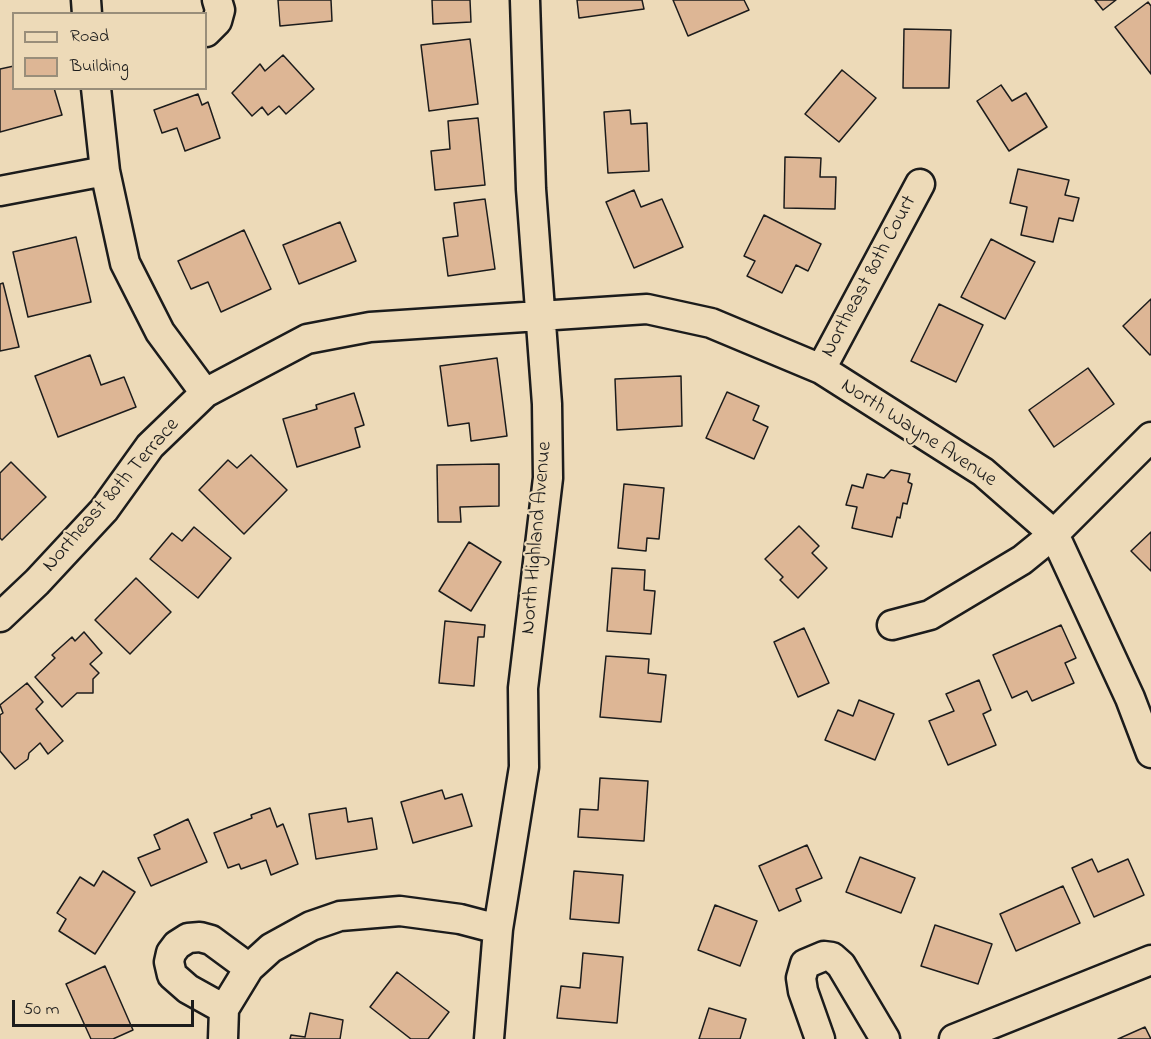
<!DOCTYPE html>
<style>
body{margin:0}
#map{position:relative;width:1151px;height:1039px;overflow:hidden;background:#eddab8;font-family:"Indie Flower",sans-serif}
canvas{display:block}
.legend{position:absolute;left:12px;top:12px;width:195px;height:78px;box-sizing:border-box;background:#eddab8;border:2px solid #998e7a;margin:0;padding:8px 10px;list-style:none;font-size:18px;color:#1c1c1c}
.legend li{display:flex;align-items:center;gap:12px;height:30px}
.legend b{width:30px;border:2px solid #998e7a}
.scale{position:absolute;left:12px;top:1000px;width:182px;height:27px;box-sizing:border-box;border:3px solid #1c1c1c;border-top:0;padding-left:8px;font-size:18px;line-height:21px;white-space:nowrap;color:#1c1c1c;-webkit-text-stroke:4px #eddab8;paint-order:stroke}
</style>
<div id="map">
<canvas width="1151" height="1039"></canvas>
<ul class="legend">
<li><b style="height:8px;background:#eddab8"></b>Road</li>
<li><b style="height:16px;background:#ddb695"></b>Building</li>
</ul>
<div class="scale">50 m</div>
</div>
<script>
const ctx = document.querySelector('canvas').getContext('2d');
ctx.lineJoin = 'round';
function fillPath(path, color) { ctx.fillStyle = color; ctx.fill(path, 'evenodd'); }
const poly = rows => new Path2D(rows.map(r => 'M' + r).join(''));
function strokePath(path, color, width, dash) { ctx.strokeStyle = color; ctx.lineWidth = width; ctx.lineCap = dash ? 'butt' : 'round'; ctx.setLineDash(dash || []); ctx.stroke(path); }
function write(font, color, halo, rows, align = 'center') {
  ctx.font = font + ' "Indie Flower",sans-serif'; ctx.lineWidth = 4.5; ctx.setLineDash([]); ctx.textBaseline = 'middle'; ctx.strokeStyle = halo; ctx.fillStyle = color; for (const [text, x, y, turn = 0] of rows) {
    ctx.save(); ctx.translate(x, y); ctx.rotate((+turn || 0) * Math.PI / 180); ctx.textAlign = isNaN(turn) ? turn : align; if (halo) ctx.strokeText(text, 0, 0); ctx.fillText(text, 0, 0); ctx.restore();
  }
}
const building = poly([
 [278,0,331,0,332,21,280,26,278,0],
 [432,0,470,0,471,22,433,24,432,0],
 [577,0,642,0,644,9,579,18,577,0],
 [673,0,744,0,749,10,688,36,673,0],
 [1095,0,1116,0,1103,10,1095,0],
 [1148,2,1151,6,1151,74,1115,27,1148,2],
 [904,29,951,30,949,88,903,88,904,29],
 [470,39,478,104,429,111,421,45,470,39],
 [283,55,314,89,286,114,279,106,268,115,262,107,252,116,232,93,260,64,265,71,283,55],
 [14,66,14,88,54,88,62,115,0,132,0,69,14,66],
 [842,70,876,98,839,142,805,114,842,70],
 [1001,85,1012,101,1026,93,1047,127,1009,151,977,101,1001,85],
 [198,94,202,105,208,102,220,138,185,151,177,128,162,133,154,110,198,94],
 [630,110,631,124,647,123,649,171,608,173,604,112,630,110],
 [478,118,485,185,435,190,431,151,450,149,448,121,478,118],
 [785,157,821,158,820,177,836,177,835,209,784,208,785,157],
 [1018,169,1069,180,1065,195,1079,198,1073,221,1059,218,1053,242,1021,235,1027,207,1010,203,1018,169],
 [634,190,641,207,662,199,683,247,634,268,606,202,634,190],
 [485,199,495,269,448,276,443,238,458,236,454,203,485,199],
 [764,215,821,244,808,271,796,265,782,293,747,276,755,261,744,256,764,215],
 [340,222,356,261,299,284,283,245,340,222],
 [244,230,271,289,221,312,208,282,191,289,178,261,244,230],
 [76,237,91,302,28,317,13,252,76,237],
 [991,239,1035,262,1005,319,961,297,991,239],
 [3,283,19,347,0,351,0,284,3,283],
 [1151,299,1151,354,1150,355,1123,326,1151,299],
 [939,304,983,325,956,382,911,361,939,304],
 [90,355,101,385,124,377,136,407,58,437,35,376,90,355],
 [497,358,507,436,471,441,469,423,448,426,440,366,497,358],
 [1088,368,1114,404,1054,447,1029,410,1088,368],
 [681,376,682,426,617,430,615,379,681,376],
 [727,392,759,406,753,420,768,427,754,459,706,438,727,392],
 [354,393,364,425,355,428,360,447,297,467,283,419,317,409,316,405,354,393],
 [251,455,287,490,244,534,199,490,228,460,237,468,251,455],
 [11,462,46,497,2,540,0,538,0,473,11,462],
 [499,464,499,506,460,507,461,522,438,522,437,465,499,464],
 [891,470,910,474,908,482,912,484,907,504,903,503,900,518,897,517,892,537,852,528,857,507,846,505,852,485,863,488,867,474,884,478,891,470],
 [624,484,664,488,659,539,647,538,646,551,618,548,624,484],
 [799,526,819,546,812,553,827,568,798,598,780,580,783,577,765,559,799,526],
 [194,527,231,558,198,598,150,559,172,533,182,541,194,527],
 [1151,532,1151,571,1131,551,1151,532],
 [469,542,501,562,471,611,439,591,469,542],
 [612,568,645,570,644,590,655,591,651,634,607,631,612,568],
 [136,578,171,612,130,654,95,620,136,578],
 [445,621,485,625,484,637,478,637,474,686,439,683,445,621],
 [1061,625,1076,658,1065,663,1074,683,1032,701,1027,691,1012,698,993,655,1061,625],
 [804,628,829,683,798,697,774,642,804,628],
 [84,632,102,653,90,664,99,673,93,679,93,693,77,693,62,707,35,677,55,658,52,655,72,637,75,641,84,632],
 [606,656,649,659,648,673,666,675,661,722,600,717,606,656],
 [979,680,991,710,983,714,996,745,948,765,929,721,954,711,946,694,979,680],
 [27,683,43,702,36,709,63,741,48,754,40,743,29,753,28,759,15,769,0,751,0,715,3,713,0,705,27,683],
 [859,700,894,714,875,760,825,740,838,710,853,716,859,700],
 [600,778,648,781,644,841,578,837,580,809,598,810,600,778],
 [442,790,445,799,462,794,472,826,413,843,401,802,442,790],
 [270,808,277,827,283,824,298,864,271,875,266,860,241,869,239,864,228,868,214,833,252,818,251,815,270,808],
 [346,808,348,822,372,818,377,849,316,859,309,814,346,808],
 [188,819,207,862,151,886,138,858,160,849,154,835,188,819],
 [807,845,822,878,796,889,801,901,779,911,759,866,807,845],
 [860,857,915,878,901,913,846,892,860,857],
 [1092,859,1098,872,1128,859,1144,895,1094,917,1072,868,1092,859],
 [103,871,135,892,95,954,59,931,66,919,57,913,80,877,94,886,103,871],
 [574,871,623,875,619,923,570,919,574,871],
 [1063,886,1080,923,1016,951,1000,914,1063,886],
 [715,905,757,921,740,966,698,950,715,905],
 [935,925,992,944,978,984,921,966,935,925],
 [583,953,623,957,617,1023,557,1018,561,986,580,988,583,953],
 [105,966,133,1030,113,1039,91,1039,66,984,105,966],
 [397,972,449,1012,428,1039,411,1039,370,1007,397,972],
 [709,1008,746,1019,740,1039,699,1039,709,1008],
 [310,1013,343,1020,340,1039,290,1039,291,1035,305,1037,310,1013],
 [1145,1027,1151,1039,1118,1039,1145,1027]
]);
fillPath(building, '#ddb695');
strokePath(building, '#1c1c1c', 1.5);
const minor = poly([
 [86,0,87,14],
 [206,32,217,21,220,10,217,0],
 [96,88,105,171,125,263,160,332,205,393],
 [0,191,105,171],
 [821,369,920,184],
 [0,617,37,582,104,510,150,446,205,393,307,339,370,327,647,309,711,323,821,369,983,472,1054,534,1130,698,1151,753],
 [892,625,930,615,1022,560,1054,534,1151,437],
 [224,1009,188,989,172,975,169,962,171,953,177,945,188,938,200,937,211,940,249,968],
 [223,1039,224,1009,249,968,271,948,311,926,340,916,400,911,460,919,498,929],
 [489,1039,498,929,524,767,523,688,548,478,547,404,531,189,525,0],
 [820,1039,803,991,801,978,805,964,824,956,832,957,841,965,885,1039],
 [954,1039,1151,960]
]);
strokePath(minor, '#1c1c1c', 33);
strokePath(minor, '#eddab8', 28);
write('21px', '#1c1c1c', '#eddab8', [
 ["Northeast 80th Court",870,277,-62],
 ["North Wayne Avenue",918,434,33],
 ["Northeast 80th Terrace",112,496,-49],
 ["North Highland Avenue",538,538,-85]
]);
</script>
